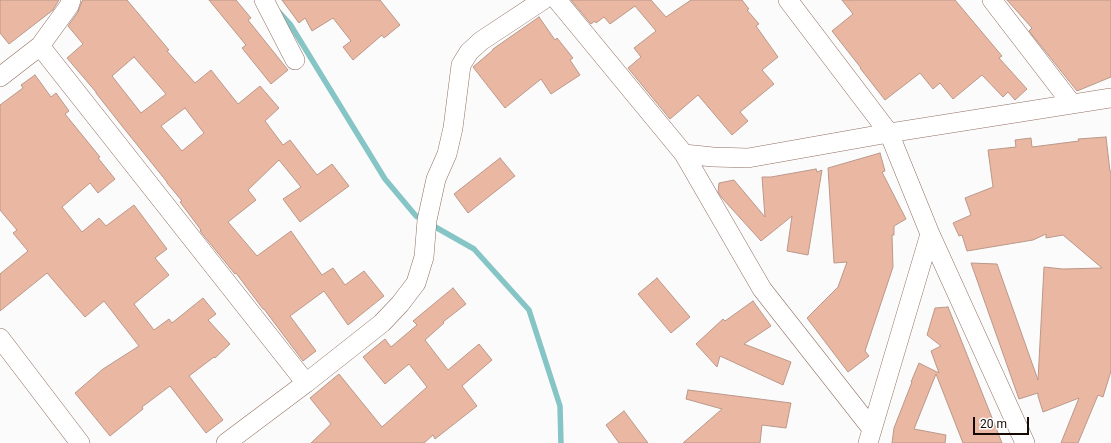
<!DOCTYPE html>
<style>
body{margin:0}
#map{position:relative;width:1111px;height:443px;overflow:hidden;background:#fbfbfb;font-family:Roboto,sans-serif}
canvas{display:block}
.scale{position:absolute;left:973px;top:417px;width:56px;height:18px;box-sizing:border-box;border:2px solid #160a05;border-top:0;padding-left:5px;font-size:12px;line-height:14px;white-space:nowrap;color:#160a05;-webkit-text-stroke:3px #fff;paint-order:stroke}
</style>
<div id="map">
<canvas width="1111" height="443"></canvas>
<div class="scale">20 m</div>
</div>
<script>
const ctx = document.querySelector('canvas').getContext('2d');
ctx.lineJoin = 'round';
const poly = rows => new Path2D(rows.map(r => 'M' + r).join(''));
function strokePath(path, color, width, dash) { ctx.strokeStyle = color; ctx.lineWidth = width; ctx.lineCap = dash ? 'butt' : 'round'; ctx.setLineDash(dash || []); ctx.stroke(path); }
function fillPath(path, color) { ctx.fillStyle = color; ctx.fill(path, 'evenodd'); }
strokePath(poly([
 [279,12,290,24,385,179,416,216,474,249,529,310,560,406,561,443]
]), '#86c5c6', 5.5);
const building = poly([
 [0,0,59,0,53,10,9,44,0,33,0,0],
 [83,0,127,0,169,50,167,51,195,83,211,70,238,104,260,86,279,108,265,121,283,145,290,140,317,175,332,164,349,186,300,222,283,199,301,187,279,160,248,190,256,200,228,222,257,256,291,231,322,275,333,268,345,285,364,271,384,296,348,325,324,291,290,316,316,351,303,361,264,309,263,309,236,273,235,274,200,231,201,230,180,202,182,201,167,183,167,182,122,126,96,93,96,92,67,58,83,44,68,26,78,12,82,1,83,0],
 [134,57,166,94,141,113,112,76,134,57],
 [185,108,204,133,182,151,161,126,185,108],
 [209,0,236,0,251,18,248,20,288,70,271,84,242,48,246,45,209,0],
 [282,0,380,0,400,25,384,38,382,35,353,60,343,47,351,41,333,18,312,31,305,18,299,23,282,0],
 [571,0,651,0,666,17,691,0,742,0,749,9,747,10,759,24,756,26,778,57,762,70,774,84,740,112,748,121,732,135,698,95,670,119,628,68,641,57,634,48,656,31,635,6,610,24,604,17,596,23,595,21,591,24,571,0],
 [842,0,955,0,1002,56,999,58,1027,89,1015,100,1008,92,1003,97,982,75,953,99,940,83,933,89,920,73,885,100,860,68,861,68,832,31,853,14,842,0],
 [1007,0,1111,0,1111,77,1077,91,1029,31,1032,28,1007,0],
 [539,17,555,40,557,38,573,58,570,60,580,75,551,94,541,79,505,108,473,67,493,50,493,49,539,17],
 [35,75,51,97,56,93,69,111,65,114,100,157,98,158,115,179,98,193,90,183,62,207,82,232,99,218,106,226,134,205,167,249,155,258,169,275,134,304,154,330,169,319,172,323,203,298,216,314,208,320,230,344,215,358,214,357,189,376,223,420,206,433,170,386,142,407,143,409,110,436,75,393,103,369,139,346,104,301,85,317,47,273,0,311,0,274,28,251,13,233,17,230,0,210,0,105,23,88,21,85,35,75],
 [1106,137,1110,171,1111,171,1111,371,1103,397,1098,395,1078,443,1061,443,1079,398,1043,412,1038,396,1038,393,1019,399,971,263,997,264,1038,380,1044,267,1063,269,1102,268,1063,235,1046,238,1046,234,1033,240,967,251,962,235,959,236,953,223,971,215,965,198,993,187,988,150,1016,147,1015,140,1031,138,1032,147,1079,141,1078,139,1106,137],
 [880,153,885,171,882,172,906,219,894,226,894,235,892,235,893,267,865,351,869,356,848,372,807,318,838,287,847,262,834,263,828,168,880,153],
 [500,158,515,176,468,213,454,194,500,158],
 [816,169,817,172,822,170,808,255,787,251,792,216,761,241,722,198,718,192,719,183,734,180,765,217,762,177,771,177,816,169],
 [657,278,690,317,671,333,638,294,657,278],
 [453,288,466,304,443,322,444,323,425,340,448,370,479,344,492,360,462,386,477,406,435,439,433,435,424,443,311,443,331,424,310,398,339,374,382,427,427,387,409,364,385,384,363,357,385,339,391,347,417,325,413,321,453,288],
 [753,301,771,326,744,344,791,362,783,385,720,356,717,367,696,344,723,319,725,321,753,301],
 [948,307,1002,443,963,443,936,374,914,429,946,435,945,443,892,443,894,428,912,382,911,382,919,363,939,373,931,351,941,346,927,335,935,308,948,307],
 [688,390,791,403,786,428,762,425,760,443,683,443,722,409,686,399,688,390],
 [624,411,648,443,619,443,606,425,624,411]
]);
fillPath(building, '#e9b7a2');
strokePath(building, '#bb9889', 1);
const street = poly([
 [264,0,295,60],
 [557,0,684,154,762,289,872,429],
 [788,0,889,133,930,234,1025,443],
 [992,0,1072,104],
 [40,46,306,383],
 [0,77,40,46,69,6,71,0],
 [684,154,713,157,748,158,889,133,1111,98],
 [0,338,80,443],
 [226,443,306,383,382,323,400,304,416,283,424,257,427,220,436,179,447,154,453,128,461,65,469,52,481,41,543,0],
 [868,443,930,234]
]);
strokePath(street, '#906f61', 20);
strokePath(street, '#fff', 19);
</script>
